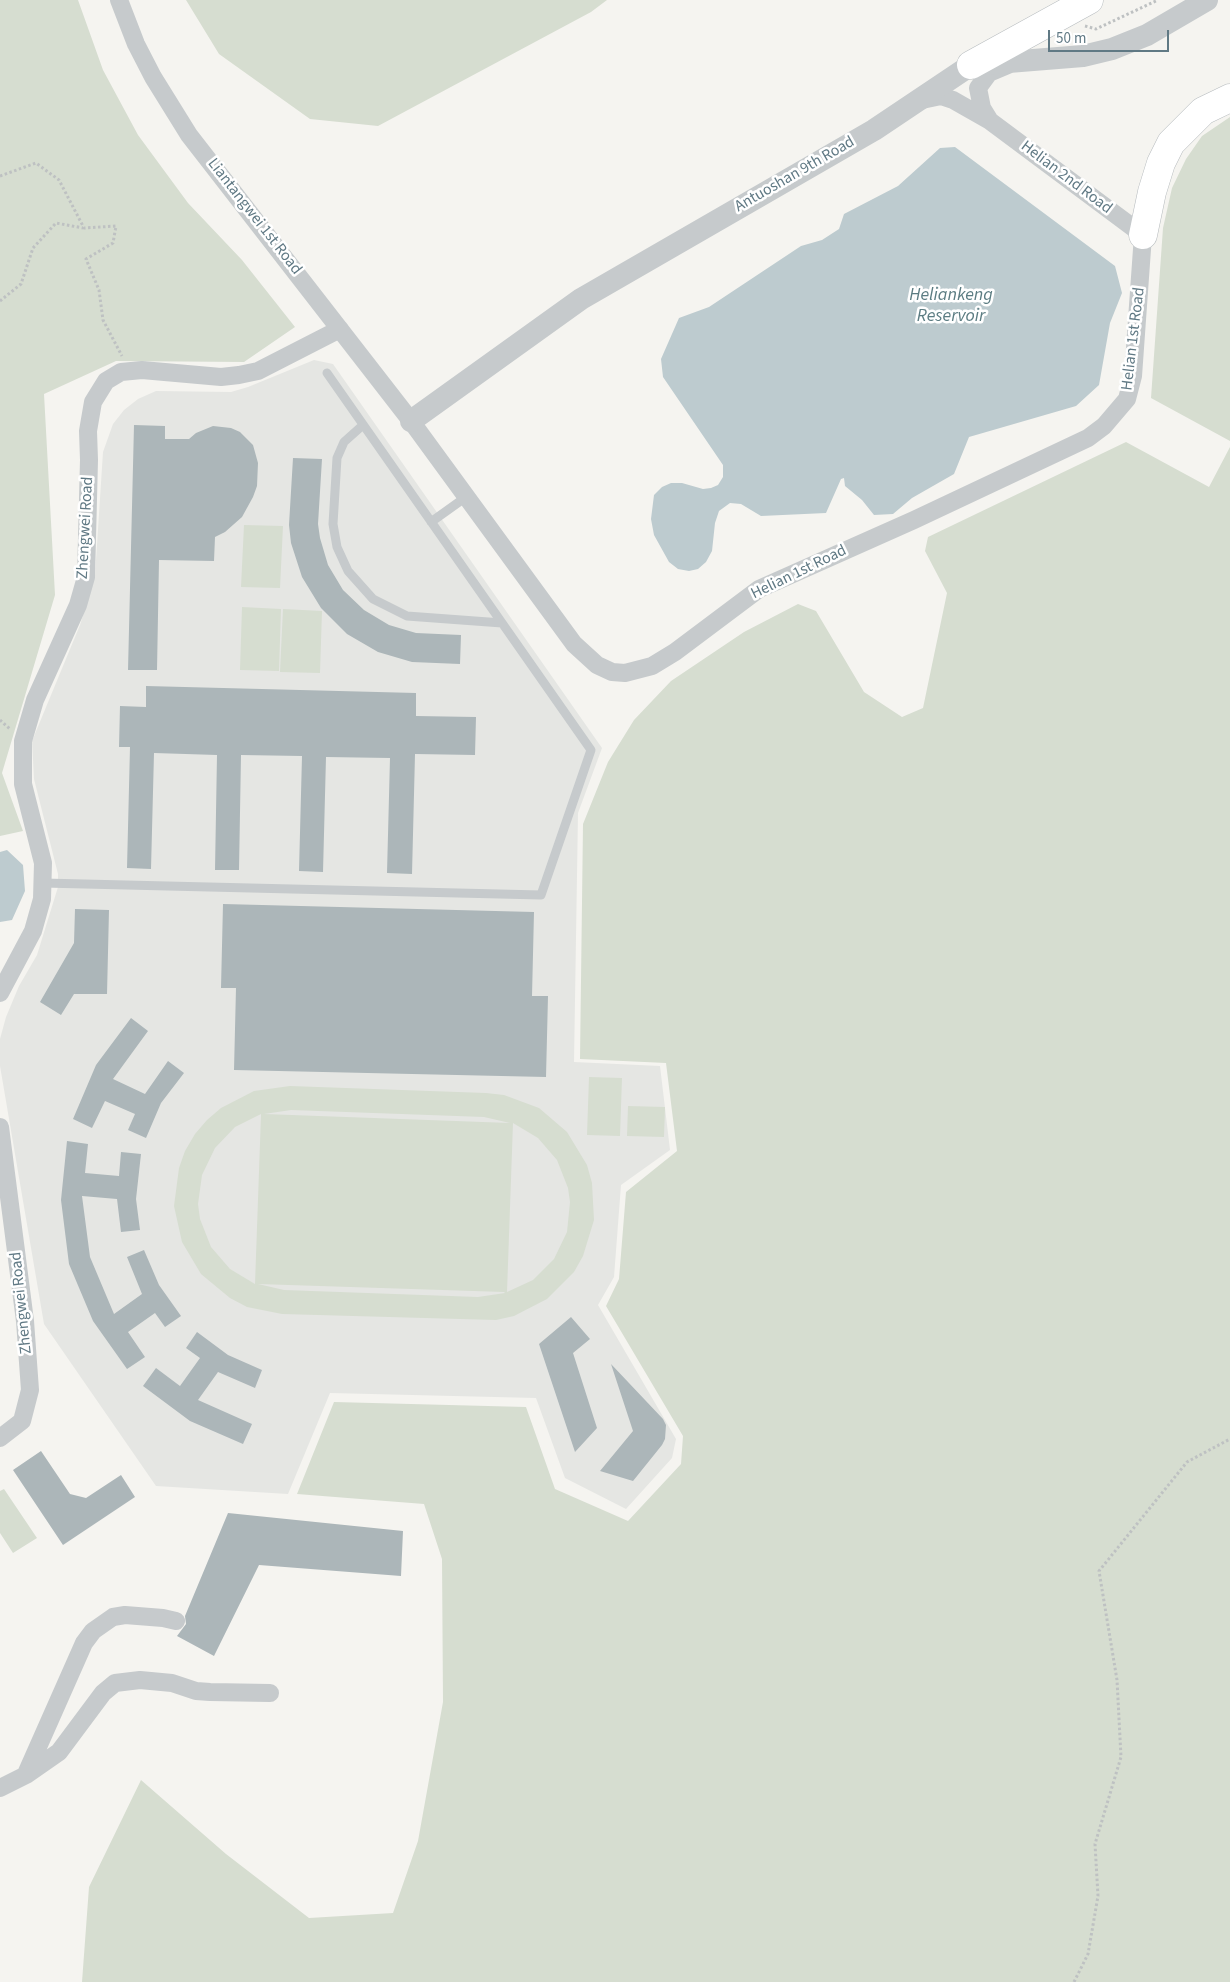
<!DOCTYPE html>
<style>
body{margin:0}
#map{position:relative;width:1230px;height:1982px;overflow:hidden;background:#f5f4f0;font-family:"Source Sans 3",sans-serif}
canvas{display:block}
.scale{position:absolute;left:1048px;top:30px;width:121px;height:22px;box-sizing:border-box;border:2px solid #607984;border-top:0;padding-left:6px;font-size:15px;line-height:18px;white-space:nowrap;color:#607984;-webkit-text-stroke:4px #fff;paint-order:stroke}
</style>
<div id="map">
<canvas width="1230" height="1982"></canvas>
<div class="scale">50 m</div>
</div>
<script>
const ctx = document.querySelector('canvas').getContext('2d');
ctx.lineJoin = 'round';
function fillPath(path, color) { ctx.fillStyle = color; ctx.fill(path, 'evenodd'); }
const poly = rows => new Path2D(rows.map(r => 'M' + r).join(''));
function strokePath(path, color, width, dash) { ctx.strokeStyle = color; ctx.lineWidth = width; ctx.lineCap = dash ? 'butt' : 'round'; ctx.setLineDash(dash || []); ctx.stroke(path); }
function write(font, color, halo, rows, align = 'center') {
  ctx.font = font + ' "Source Sans 3",sans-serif'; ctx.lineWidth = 5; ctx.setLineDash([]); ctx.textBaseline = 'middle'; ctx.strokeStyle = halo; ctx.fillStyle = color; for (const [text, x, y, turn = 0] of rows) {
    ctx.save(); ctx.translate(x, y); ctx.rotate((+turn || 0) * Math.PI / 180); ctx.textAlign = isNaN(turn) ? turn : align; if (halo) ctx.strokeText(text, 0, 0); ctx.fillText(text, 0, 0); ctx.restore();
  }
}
fillPath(poly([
 [314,360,333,364,602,748,578,813,574,1062,660,1066,670,1150,621,1185,614,1277,598,1305,676,1439,672,1458,626,1509,565,1478,536,1398,330,1393,288,1494,156,1486,44,1324,0,1066,0,1039,6,1017,19,986,37,955,58,887,58,874,34,779,32,741,80,625,95,576,103,452,113,424,124,410,138,399,156,391,231,392,248,387]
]), '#e5e6e3');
fillPath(poly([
 [0,0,78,0,103,70,138,135,188,203,242,260,295,327,244,362,116,361,44,394,55,595,2,773,23,831,0,836],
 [186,0,607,0,591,12,378,126,310,119,219,54],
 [1230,117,1230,441,1151,398,1163,228,1172,188,1186,159,1202,136],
 [1126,442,1209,487,1230,447,1230,1982,82,1982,89,1887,141,1780,226,1854,309,1918,393,1913,418,1841,443,1702,442,1559,424,1504,297,1494,334,1402,526,1407,555,1489,628,1521,681,1464,683,1436,606,1306,619,1279,626,1192,677,1151,666,1063,580,1059,583,824,608,762,634,720,671,681,744,632,798,604,816,611,864,692,902,717,923,708,947,593,925,551,928,537],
 [244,525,283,526,280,588,241,587],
 [242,607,281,609,279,671,240,670],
 [283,609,322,611,320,673,280,672],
 [589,1077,622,1078,620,1136,587,1135],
 [290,1086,486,1093,504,1095,539,1108,567,1132,587,1165,592,1183,594,1220,583,1256,574,1272,547,1299,514,1316,496,1320,282,1314,247,1307,230,1298,201,1274,182,1242,174,1206,179,1168,185,1151,195,1134,207,1120,221,1108,254,1091],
 [291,1110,484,1117,510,1123,264,1114],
 [261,1114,261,1115,255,1284,230,1269,211,1247,200,1219,198,1204,202,1175,215,1148,235,1127],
 [513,1123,538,1138,557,1160,568,1188,570,1202,567,1232,554,1259,533,1280,507,1292],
 [258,1284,504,1292,505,1293,478,1297,284,1290],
 [628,1106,665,1107,664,1137,627,1136],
 [4,1489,37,1538,13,1553,0,1533,0,1491]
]), '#d6ddd0');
fillPath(poly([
 [955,147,1115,266,1122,293,1110,323,1099,385,1076,406,969,437,954,474,912,498,893,514,874,515,862,500,845,486,844,478,841,479,826,513,761,516,741,504,730,503,719,511,715,523,712,551,706,562,698,569,689,571,678,569,669,562,654,535,651,519,654,495,662,487,671,483,682,483,703,489,711,488,718,485,723,477,723,465,663,377,661,359,679,318,709,307,801,246,822,240,839,229,844,214,898,186,940,148],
 [7,850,23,865,25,891,12,920,0,922,0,852]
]), '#bdcbcf');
fillPath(poly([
 [134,425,165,426,165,439,189,439,196,433,213,426,231,428,240,432,253,445,258,463,257,486,253,497,242,517,225,532,215,537,214,561,159,560,157,670,128,670],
 [293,458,322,459,318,524,320,538,328,565,343,590,364,610,389,625,416,633,461,635,460,664,412,662,378,652,347,634,321,608,302,577,291,543,289,525],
 [146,686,416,693,416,716,476,717,475,755,415,754,412,874,387,873,390,758,326,757,323,872,299,871,302,756,241,755,239,870,215,870,217,755,154,753,151,869,127,868,130,747,119,747,120,706,146,707],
 [223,904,534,912,532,996,548,996,546,1077,234,1070,236,988,221,988],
 [75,909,109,910,107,994,74,994,61,1015,40,1002,74,943],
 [131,1018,148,1031,113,1079,145,1094,168,1061,184,1073,161,1103,146,1138,128,1130,135,1114,105,1101,92,1128,73,1119,96,1065],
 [67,1141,88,1144,85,1173,119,1176,121,1152,141,1154,136,1199,140,1230,121,1232,117,1199,82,1196,90,1257,114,1314,142,1294,127,1257,144,1250,159,1285,181,1316,165,1327,155,1313,128,1332,145,1357,127,1369,93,1321,69,1264,61,1200],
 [571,1317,590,1339,573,1353,597,1428,575,1452,539,1344],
 [197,1332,228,1355,262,1370,255,1388,218,1372,198,1400,252,1424,243,1444,190,1421,143,1386,156,1368,180,1386,200,1358,186,1348],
 [611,1364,663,1419,666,1425,665,1439,662,1445,633,1481,600,1471,633,1431],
 [41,1451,70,1494,86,1498,121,1475,135,1497,63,1545,13,1470],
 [228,1513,403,1531,401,1576,259,1565,214,1656,177,1636,186,1624,185,1616]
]), '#acb6b9');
const primary = poly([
 [971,65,1089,0],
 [1143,235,1152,192,1161,163,1171,143,1203,111,1230,98]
]);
strokePath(primary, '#b6bbbe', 29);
strokePath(poly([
 [1085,26,1096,29,1158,0],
 [0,176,36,163,59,180,84,228,116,226,113,243,86,259,99,290,103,320,122,356],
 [0,301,21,284,33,248,56,223,83,228],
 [0,720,11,730],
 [1074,1982,1088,1954,1098,1896,1095,1844,1121,1757,1117,1680,1099,1571,1187,1462,1230,1439]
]), '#bec1c2', 3, [2.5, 2.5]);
strokePath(poly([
 [363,425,344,442,337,458,333,524,337,547,348,571,373,599,407,616,502,623],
 [431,522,466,497],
 [43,883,541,895,591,750,327,373]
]), '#c6cacc', 9);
strokePath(poly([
 [119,0,136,44,153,77,189,135,411,421,574,644,597,665,612,672,625,673,652,666,675,652,759,589,914,520,1088,438,1104,426,1127,399,1133,376,1143,235,990,121,953,100,941,96,922,100],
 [990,121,982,108,978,88,989,73,1008,65],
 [0,993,33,931,42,899,43,863,23,784,23,741,35,700,78,605,86,577,89,460,88,431,93,402,106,381,121,372,142,370,221,377,239,375,258,371,340,329],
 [0,1127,25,1321,30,1390,22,1421,0,1438],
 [26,1774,84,1643,93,1631,113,1617,125,1615,163,1618,176,1621],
 [0,1788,26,1775,59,1752,103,1693,115,1683,140,1680,172,1683,196,1691,210,1692,270,1693]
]), '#c6cacc', 18);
strokePath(poly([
 [411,421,581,299,874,130,971,65,1083,56,1112,49,1147,35,1207,0]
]), '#c6cacc', 22);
strokePath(primary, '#fff', 28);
write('16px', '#607984', '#fff', [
 ["Antuoshan 9th Road",795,175,-30],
 ["Helian 2nd Road",1066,178,37],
 ["Liantangwei 1st Road",254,217,52],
 ["Helian 1st Road",1134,339,-83],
 ["Zhengwei Road",86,528,-87],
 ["Helian 1st Road",799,573,-26],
 ["Zhengwei Road",22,1303,-96]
]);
write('italic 18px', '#5b7c82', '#fff', [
 ["Heliankeng",951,296],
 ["Reservoir",951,317]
]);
</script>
